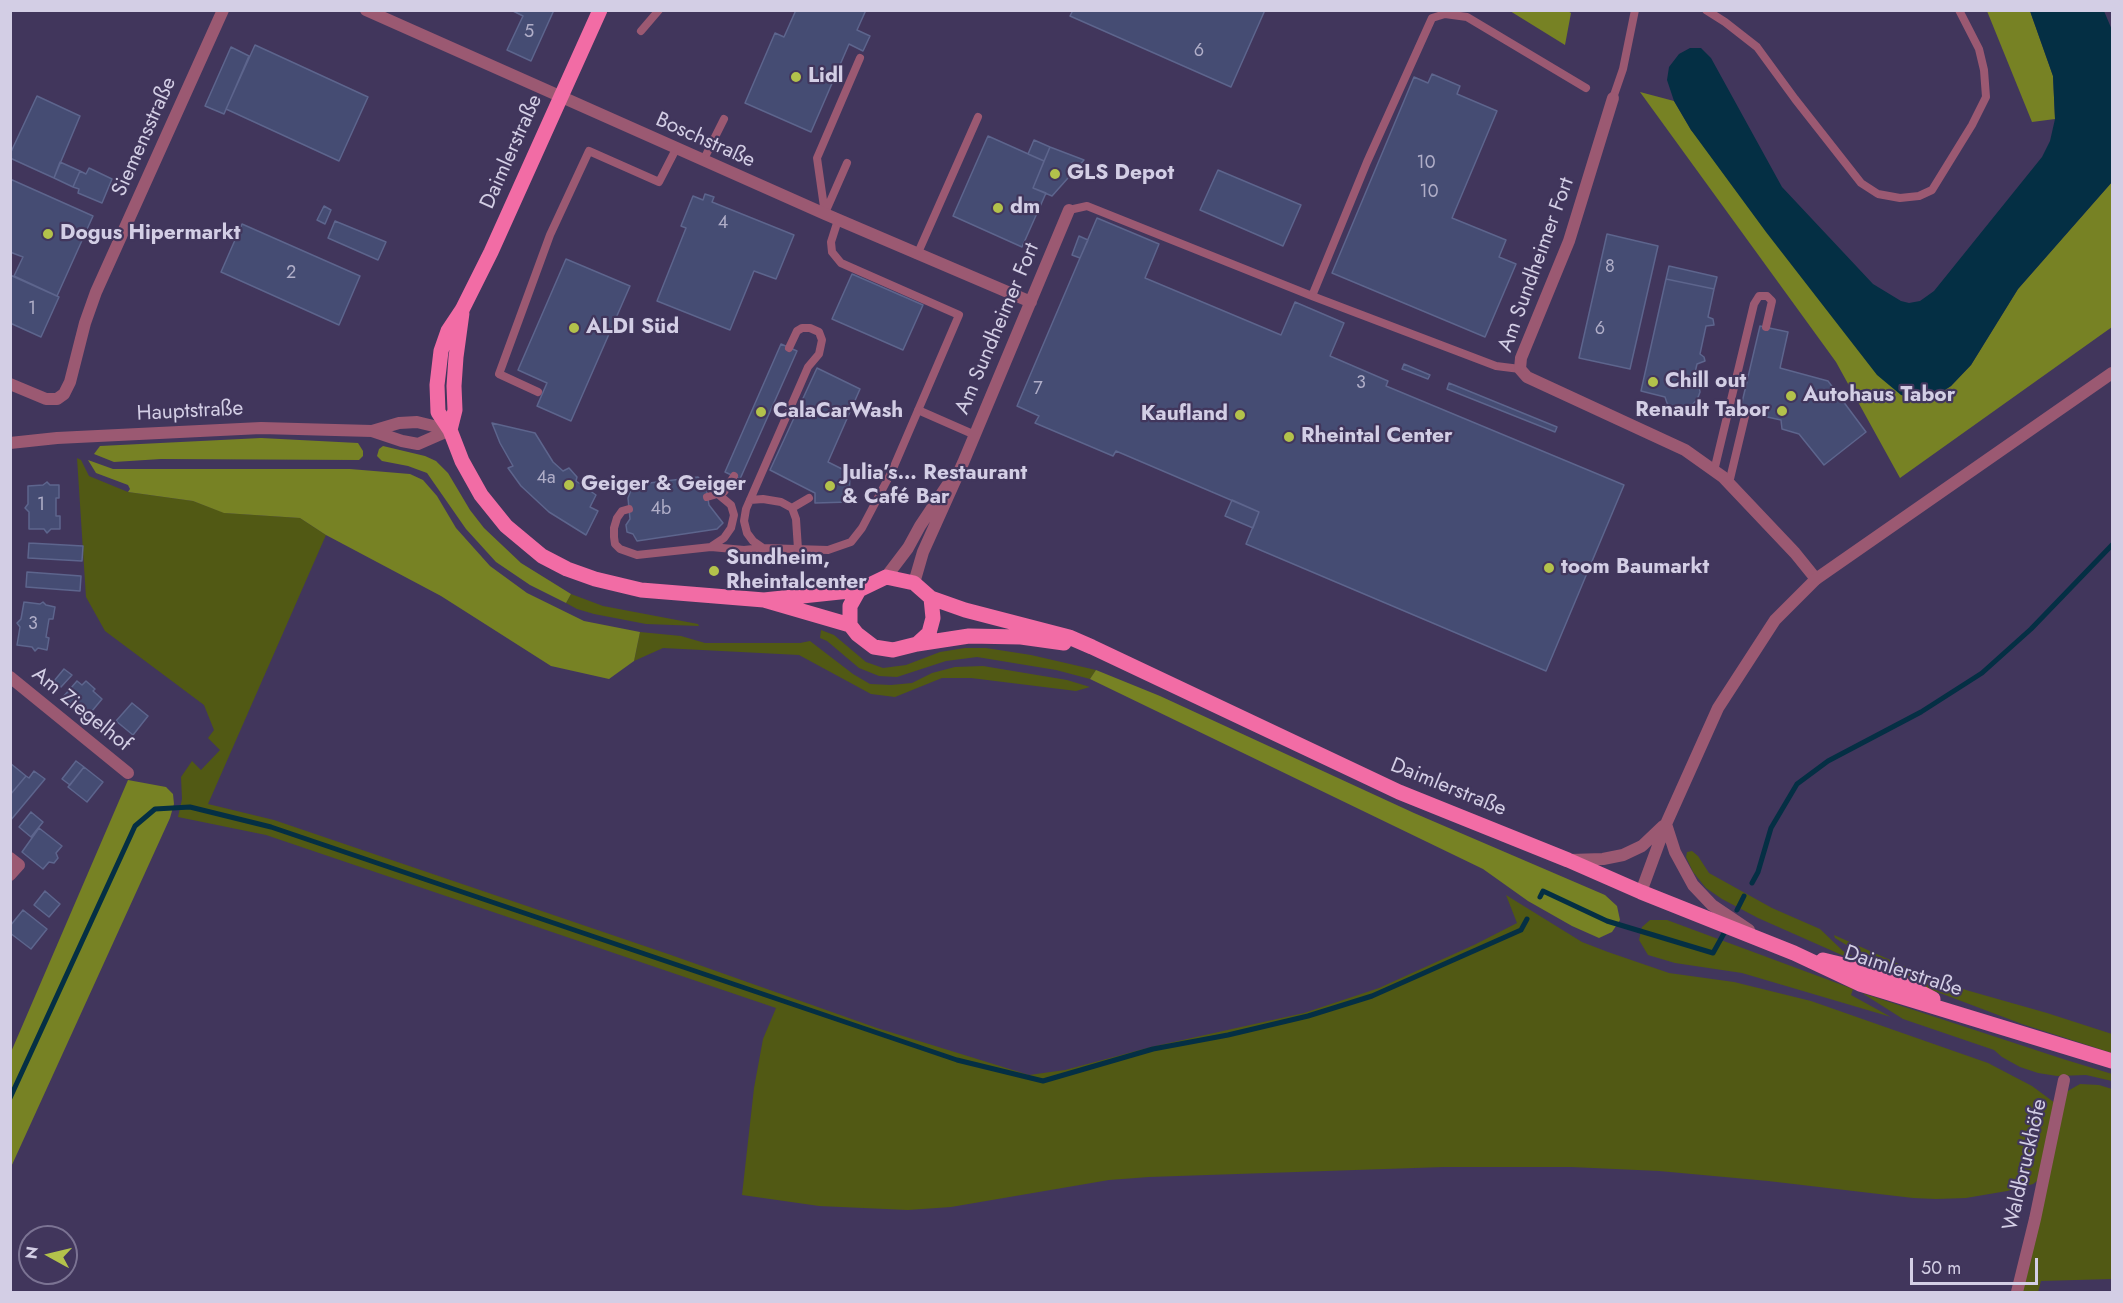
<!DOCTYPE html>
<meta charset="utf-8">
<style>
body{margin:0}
#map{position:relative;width:2123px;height:1303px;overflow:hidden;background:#41365c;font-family:Jost,sans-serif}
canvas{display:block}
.frame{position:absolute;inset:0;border:12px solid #d3cee5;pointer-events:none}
.north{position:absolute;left:18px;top:1225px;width:60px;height:60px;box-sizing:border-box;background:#41365c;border:2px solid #7b7393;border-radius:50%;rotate:278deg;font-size:16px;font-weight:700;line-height:24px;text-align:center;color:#d3cee5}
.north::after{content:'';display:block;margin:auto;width:21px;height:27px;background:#b3c24b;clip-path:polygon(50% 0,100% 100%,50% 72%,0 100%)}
.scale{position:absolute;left:1910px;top:1258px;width:128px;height:27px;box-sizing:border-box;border:3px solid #d3cee5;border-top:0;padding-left:8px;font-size:18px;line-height:21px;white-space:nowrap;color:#d3cee5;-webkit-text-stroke:4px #41365c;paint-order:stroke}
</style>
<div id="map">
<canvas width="2123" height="1303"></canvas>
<div class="frame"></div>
<div class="north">N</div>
<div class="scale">50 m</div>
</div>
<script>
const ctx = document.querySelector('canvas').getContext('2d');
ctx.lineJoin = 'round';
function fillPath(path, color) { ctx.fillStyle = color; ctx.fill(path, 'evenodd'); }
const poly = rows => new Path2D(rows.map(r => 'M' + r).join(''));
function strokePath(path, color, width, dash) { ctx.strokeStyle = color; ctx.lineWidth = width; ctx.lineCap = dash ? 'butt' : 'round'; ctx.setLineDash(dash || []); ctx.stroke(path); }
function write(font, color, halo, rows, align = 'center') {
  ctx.font = font + ' Jost,sans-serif'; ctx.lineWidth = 4.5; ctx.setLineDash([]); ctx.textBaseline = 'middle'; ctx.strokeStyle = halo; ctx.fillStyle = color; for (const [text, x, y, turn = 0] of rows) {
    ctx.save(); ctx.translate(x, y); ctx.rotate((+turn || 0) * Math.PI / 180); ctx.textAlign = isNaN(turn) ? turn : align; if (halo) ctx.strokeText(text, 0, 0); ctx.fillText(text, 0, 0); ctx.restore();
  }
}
fillPath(poly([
 [77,458,81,460,89,476,128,492,193,501,225,513,300,518,326,535,208,804,274,820,671,955,877,1028,1029,1075,1065,1070,1151,1047,1304,1013,1379,988,1476,944,1517,923,1506,895,1582,942,1608,952,1669,973,1734,982,1811,1001,1988,1063,2032,1086,2055,1103,2041,1178,2033,1184,2007,1191,1966,1198,1936,1199,1913,1198,1768,1181,1659,1171,1571,1167,1444,1167,1149,1177,1109,1180,951,1207,908,1210,819,1206,742,1195,754,1088,763,1039,776,1008,266,835,178,817,182,799,181,777,192,761,201,770,220,750,208,738,214,730,204,705,105,631,86,597],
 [571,594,603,606,698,624,699,626,646,624,594,614,577,609,566,603],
 [821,630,834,635,866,662,883,668,906,665,940,652,965,648,986,648,1031,655,1096,670,1090,679,1056,670,977,657,946,661,897,677,879,676,859,668,827,641,820,638],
 [640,632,681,636,705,643,800,643,810,641,853,674,870,684,891,685,912,683,932,673,955,667,983,666,1067,680,1090,687,1076,691,971,678,942,678,895,697,871,694,799,655,663,648,634,661],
 [1692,851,1698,856,1709,873,1772,908,1820,929,1843,951,1862,961,1862,964,1758,918,1722,899,1706,888,1693,872,1686,857,1687,852],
 [1650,920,1667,920,1853,989,1851,995,1891,1017,1742,973,1675,963,1648,955,1639,940,1642,927],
 [1834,935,1915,971,1966,990,2047,1013,2112,1034,2112,1053,2022,1024,1871,967,1873,961,1835,938],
 [1862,993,2063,1059,2112,1074,2112,1081,2086,1075,2057,1076,2038,1073,2020,1067,2002,1057,1994,1050,1903,1019],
 [2080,1084,2099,1085,2112,1089,2112,1279,2041,1281,2038,1292,2021,1292,2066,1092]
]), '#515914');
fillPath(poly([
 [1566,10,1571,13,1565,45,1510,11],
 [1987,11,2030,11,2053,76,2055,119,2032,122],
 [1640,92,1674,101,1691,130,1934,397,1951,386,1971,365,2018,289,2112,182,2112,327,1900,478,1836,362],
 [261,438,358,443,363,451,363,456,359,460,161,459,114,462,94,454,100,446],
 [383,446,425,456,436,461,448,473,470,510,484,528,521,563,571,594,566,603,530,585,496,562,466,529,427,473,408,466,382,461,377,456,379,449],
 [88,460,113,469,350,469,410,474,423,480,437,496,456,528,490,566,527,593,584,621,640,632,634,661,609,679,551,666,441,596,326,535,300,518,224,513,193,501,128,492,130,489,128,485,96,473],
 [1096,670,1160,696,1414,813,1605,895,1617,906,1620,920,1612,932,1599,938,1572,926,1528,901,1483,869,1090,679],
 [128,780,166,787,173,794,174,804,170,818,11,1167,11,1052]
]), '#778224');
fillPath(poly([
 [2030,11,2104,11,2112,30,2112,182,2018,289,1971,365,1951,386,1934,397,1917,399,1901,395,1877,375,1766,232,1691,130,1674,101,1667,80,1669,67,1679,54,1690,48,1701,48,1711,58,1782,187,1873,284,1901,301,1909,303,1920,301,1934,291,2042,157,2050,141,2055,119,2053,76]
]), '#042f44');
strokePath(poly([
 [1752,883,1758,872,1771,828,1797,784,1828,761,1921,712,1982,673,2031,629,2112,545],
 [1540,897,1543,891,1607,921,1713,953,1727,928],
 [1737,910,1744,896],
 [10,1098,135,826,155,809,190,807,271,827,957,1060,1043,1081,1153,1049,1228,1035,1308,1016,1372,996,1521,930,1527,919]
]), '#042f44', 5);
const building = poly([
 [511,10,554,10,531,61,507,50,523,16,511,10],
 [796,10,866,10,857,30,870,36,863,51,849,44,811,132,745,103,775,33,784,37,796,10],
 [1073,10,1265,10,1231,87,1070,16,1073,10],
 [255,45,368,97,339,161,226,109,255,45],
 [231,47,249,56,224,114,205,106,231,47],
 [1432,74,1460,86,1457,94,1497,111,1452,218,1506,240,1499,257,1516,264,1485,337,1332,273,1414,77,1428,83,1432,74],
 [37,96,80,116,54,178,10,158,10,154,37,96],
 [988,136,1044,161,1033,188,1046,193,1022,247,953,216,988,136],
 [1034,140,1050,147,1044,161,1028,154,1034,140],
 [1050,147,1084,160,1052,196,1033,188,1050,147],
 [60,162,80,171,73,187,54,178,60,162],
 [89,168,112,179,102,203,78,193,79,189,73,187,80,171,86,174,89,168],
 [1218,170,1301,205,1283,246,1200,210,1218,170],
 [10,179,93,216,57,296,14,276,23,257,10,252,10,179],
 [705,194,714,197,712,202,794,235,776,279,754,271,730,330,657,301,686,228,681,226,693,196,703,200,705,194],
 [324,206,331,210,325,224,317,220,324,206],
 [1097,218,1159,244,1145,278,1281,335,1295,302,1344,323,1330,356,1388,381,1386,386,1624,485,1546,671,1246,544,1259,512,1116,451,1113,456,1035,423,1039,416,1017,406,1097,218],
 [335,221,386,242,378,260,328,238,335,221],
 [242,224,360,276,339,325,221,272,242,224],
 [1607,234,1658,246,1630,369,1579,358,1607,234],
 [1079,236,1088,240,1080,258,1072,255,1079,236],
 [566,259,630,286,571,421,537,406,547,383,518,370,566,259],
 [1669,266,1717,277,1714,289,1666,279,1669,266],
 [852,274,923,305,903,350,832,319,852,274],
 [10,275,59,297,41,337,10,323,10,275],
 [1666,279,1714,289,1708,317,1713,319,1714,325,1706,326,1700,354,1704,357,1705,361,1697,364,1694,377,1698,380,1700,392,1697,400,1686,410,1678,411,1670,407,1667,403,1665,397,1641,391,1666,279],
 [1760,326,1788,332,1780,368,1828,381,1866,432,1824,465,1799,434,1782,429,1781,420,1740,411,1760,326],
 [781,344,797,351,740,479,725,472,781,344],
 [1404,364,1430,375,1428,379,1402,369,1404,364],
 [817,368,860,389,828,462,850,473,849,502,815,503,815,493,770,470,817,368],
 [1449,383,1557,427,1555,432,1447,389,1449,383],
 [492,423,535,433,553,462,563,471,569,468,577,477,576,481,596,495,590,507,598,511,586,535,549,512,521,486,508,468,513,466,500,443,492,423],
 [698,477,706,487,709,505,723,523,717,529,637,541,633,534,627,532,626,525,630,519,628,498,633,485,698,477],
 [47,482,50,485,59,485,59,498,56,498,56,516,60,516,60,529,51,529,47,533,44,529,29,529,29,512,25,508,28,504,28,486,43,485,47,482],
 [1232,500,1259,512,1253,528,1225,516,1232,500],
 [29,543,83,546,82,561,28,558,29,543],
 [27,572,81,576,80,591,26,587,27,572],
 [24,602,40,604,43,602,46,605,55,607,53,619,49,619,46,637,49,638,47,650,38,648,35,651,32,647,17,645,20,627,17,623,21,619,24,602],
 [64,669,72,675,61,687,54,681,64,669],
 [77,681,82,685,86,681,95,689,93,691,102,699,87,717,63,697,77,681],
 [132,703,148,716,133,735,116,721,132,703],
 [76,761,84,767,70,785,62,779,76,761],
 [10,763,26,776,10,795,10,763],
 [84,767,103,782,87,802,68,787,84,767],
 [34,771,45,779,10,821,10,795,26,776,29,778,34,771],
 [31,812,43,822,31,837,19,827,31,812],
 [39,828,62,846,56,853,58,858,54,863,49,862,43,869,22,852,39,828],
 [45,891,60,904,49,917,34,905,45,891],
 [23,910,47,929,31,949,10,933,10,926,23,910]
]);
fillPath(building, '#454c73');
strokePath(building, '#5d658d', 1.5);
strokePath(poly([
 [1706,10,1725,22,1757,47,1795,99,1861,183,1878,194,1900,198,1919,196,1932,190,1972,125,1986,97,1984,70,1979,49,1959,10],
 [641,31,659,10],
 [1613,98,1623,69,1635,10],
 [703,161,724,119],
 [1069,210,1087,206,1312,296,1496,366,1520,369],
 [825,213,847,163],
 [825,214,817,158,860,58],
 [917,255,978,117],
 [1312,296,1367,162,1432,18,1445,14,1467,17,1586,88],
 [538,392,499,374,550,235,589,151,659,182,676,149],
 [918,410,975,435],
 [1714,471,1754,304,1759,296,1767,296,1772,301,1766,327],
 [1729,483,1746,412],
 [707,497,724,492,734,476],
 [750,500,763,499,781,502,792,508,796,519,798,549],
 [792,508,809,498],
 [629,509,622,511,617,518,614,528,614,537,615,544,620,549,637,555,711,547,744,550,763,548,828,550,851,542,862,528,892,471,959,315,841,263,832,252,831,242,838,220],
 [712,546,724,538,731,528,734,515,731,505,719,495],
 [763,548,753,541,747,533,744,521,746,509,808,367,819,354,822,340,819,332,810,328,802,328,797,331,789,348]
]), '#9b5972', 8);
strokePath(poly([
 [366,10,825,214,1031,302],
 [1613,98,1569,241,1521,358,1520,369,1527,377,1685,450,1723,477,1795,553,1816,579],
 [10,384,46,399,57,399,64,394,70,382,85,323,96,292,223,10],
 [372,431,399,423,417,422,450,430],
 [10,443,57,438,261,428,372,431,402,441,418,444,450,430],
 [886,577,908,548,920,526,950,481],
 [914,583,923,552,963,463,1069,210],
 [10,677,128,773],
 [10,858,19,865,10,875],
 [2017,1292,2035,1219,2064,1080]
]), '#9b5972', 12);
strokePath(poly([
 [1666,824,1675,852,1693,885,1712,905,1749,930],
 [1570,860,1603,859,1623,855,1642,846,1663,826],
 [1641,892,1666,824,1718,708,1775,620,1816,579,2112,373]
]), '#9b5972', 12);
strokePath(poly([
 [600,10,491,252,462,310,448,331,441,351,437,385,438,412,450,430,462,461,481,495,506,526,542,556,567,569,595,579,641,590,764,600,850,625,857,634,874,647,893,650,917,644,969,636,1021,637,1064,643],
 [450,430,455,410,454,386,456,357,462,313],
 [764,600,859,590,886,577,914,583,931,598,965,610,1069,637,1092,647,1399,792,1568,860,1641,892,1794,953,1860,984,2112,1061],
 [850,625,850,606,859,590],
 [917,644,929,633,933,618,931,598],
 [1823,960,1864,970,1912,988,1933,999]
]), '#f26ca5', 15);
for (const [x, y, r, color] of [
 [796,77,6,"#b3c24b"],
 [1055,174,6,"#b3c24b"],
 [998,208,6,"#b3c24b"],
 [48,234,6,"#b3c24b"],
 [574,328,6,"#b3c24b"],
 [1653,382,6,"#b3c24b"],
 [1791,396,6,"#b3c24b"],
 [1782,411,6,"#b3c24b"],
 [761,412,6,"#b3c24b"],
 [1240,415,6,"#b3c24b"],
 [1289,437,6,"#b3c24b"],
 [569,485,6,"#b3c24b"],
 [830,486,6,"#b3c24b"],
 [1549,568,6,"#b3c24b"],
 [714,571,6,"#b3c24b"]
]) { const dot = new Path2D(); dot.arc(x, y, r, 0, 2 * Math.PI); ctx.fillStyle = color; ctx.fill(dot); strokePath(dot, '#41365c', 2); }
write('18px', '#b0aec8', null, [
 ["5",529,33],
 ["6",1199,52],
 ["10",1426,164],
 ["10",1429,193],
 ["4",723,224],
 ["8",1610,268],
 ["2",291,274],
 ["1",32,310],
 ["6",1600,330],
 ["3",1361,384],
 ["7",1038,390],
 ["4a",546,479],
 ["1",41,506],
 ["4b",661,510],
 ["3",33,625]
]);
write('bold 21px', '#d3cee5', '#41365c', [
 ["Lidl",808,77],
 ["GLS Depot",1067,174],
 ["dm",1010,208],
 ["Dogus Hipermarkt",60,234],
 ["ALDI Süd",586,328],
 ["Chill out",1665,382],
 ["Autohaus Tabor",1803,396],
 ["Renault Tabor",1770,411,"right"],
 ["CalaCarWash",773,412],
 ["Kaufland",1228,415,"right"],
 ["Rheintal Center",1301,437],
 ["Julia’s… Restaurant",842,474],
 ["& Café Bar",842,498],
 ["Geiger & Geiger",581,485],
 ["Sundheim,",726,559],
 ["Rheintalcenter",726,583],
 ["toom Baumarkt",1561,568]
], 'left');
write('21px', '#d3cee5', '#41365c', [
 ["Siemensstraße",145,137,-66],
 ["Boschstraße",705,141,24],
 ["Daimlerstraße",512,152,-66],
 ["Am Sundheimer Fort",1537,265,-70],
 ["Am Sundheimer Fort",998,329,-67],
 ["Hauptstraße",190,412,-3],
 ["Am Ziegelhof",81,710,39],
 ["Daimlerstraße",1448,788,22],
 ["Daimlerstraße",1903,972,18],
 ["Waldbruckhöfe",2026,1165,-77]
]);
</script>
